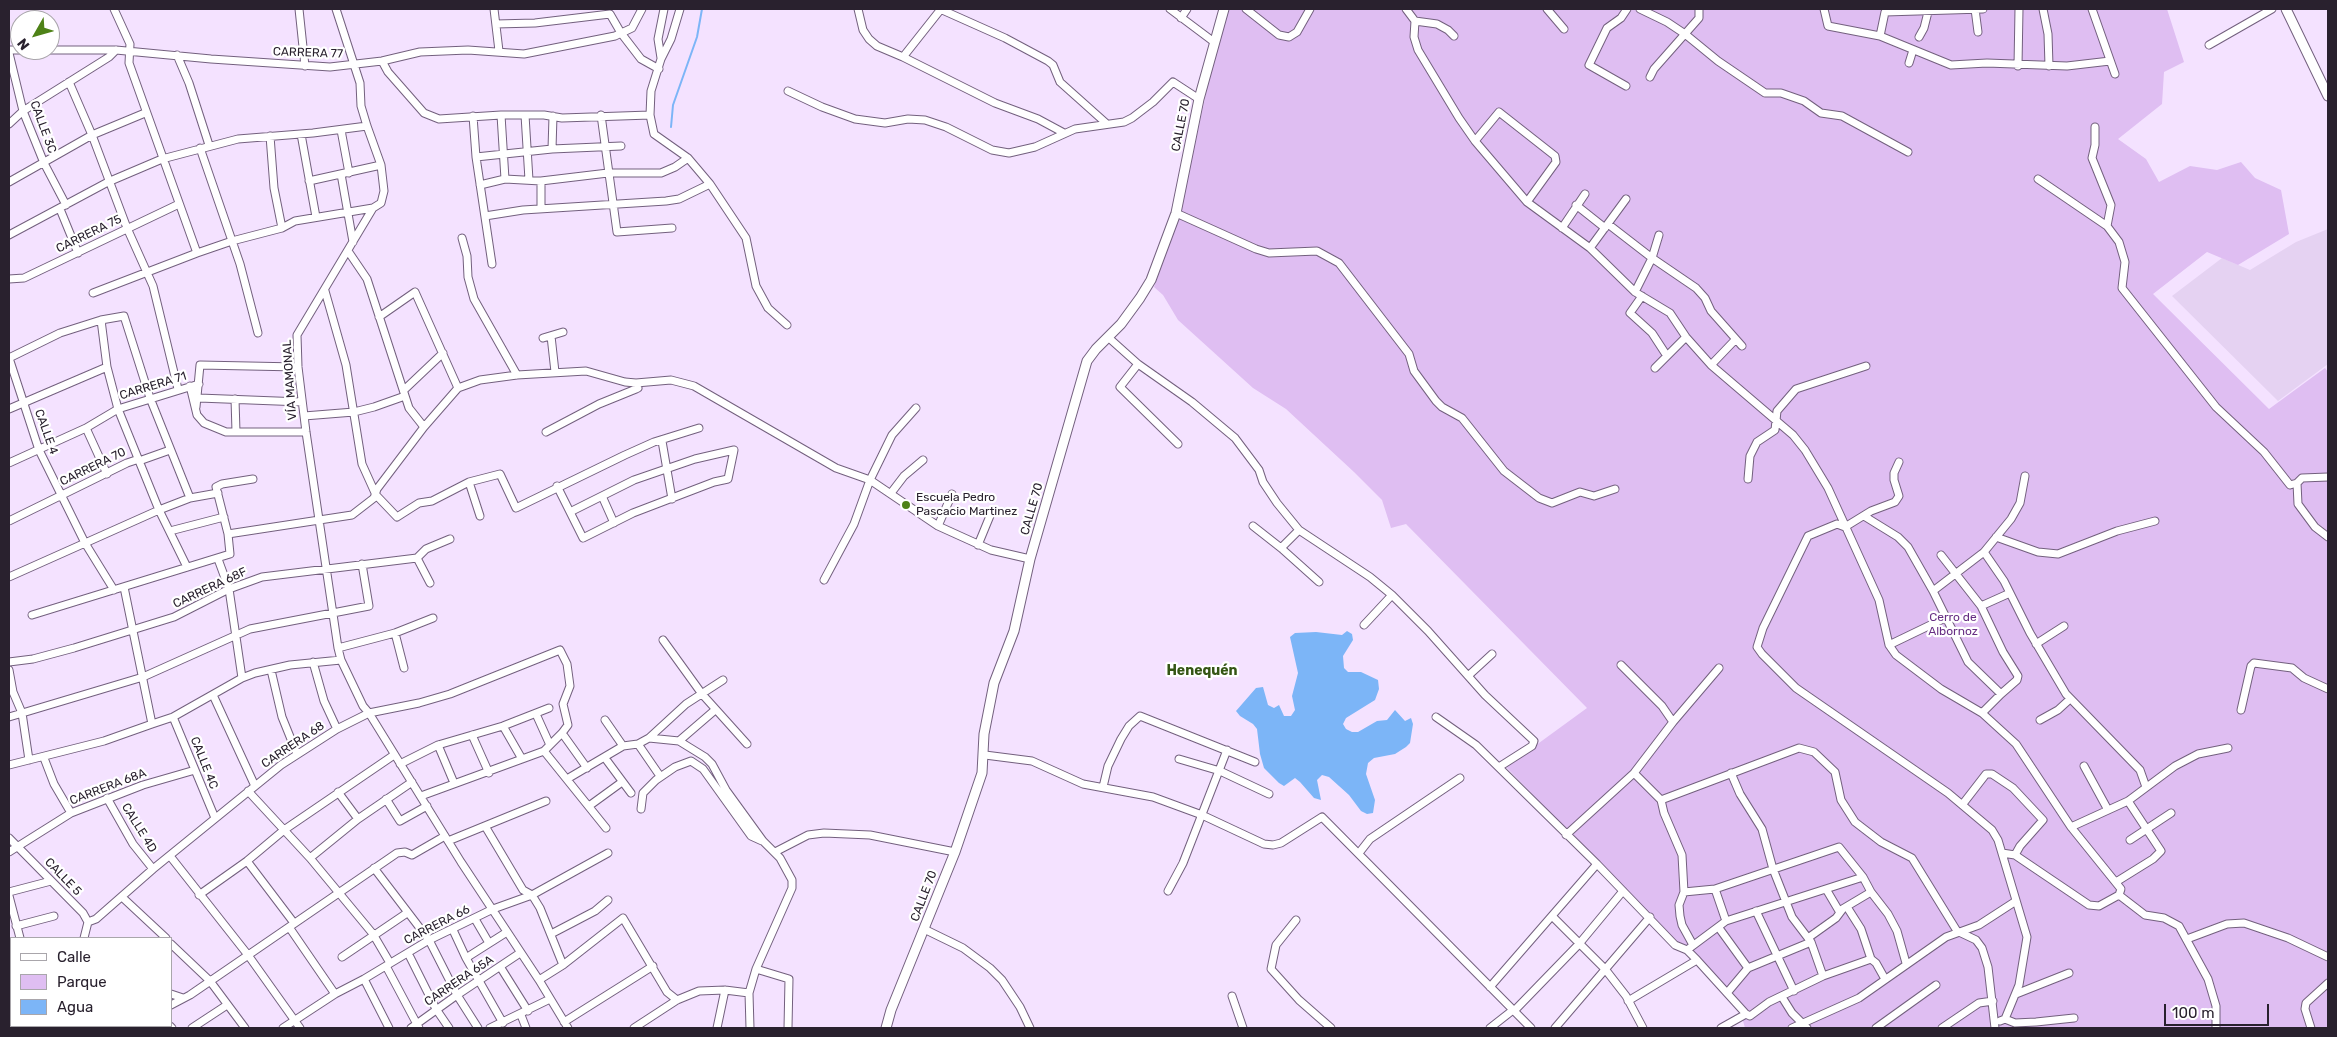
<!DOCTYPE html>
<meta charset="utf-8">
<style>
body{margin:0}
#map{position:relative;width:2337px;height:1037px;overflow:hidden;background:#f4e2ff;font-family:Rubik,sans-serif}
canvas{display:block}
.frame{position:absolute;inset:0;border:10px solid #29212e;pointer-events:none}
.legend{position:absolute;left:10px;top:937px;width:162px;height:90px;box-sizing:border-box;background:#fff;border:1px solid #a9a6ab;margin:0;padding:6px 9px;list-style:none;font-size:15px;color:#29212e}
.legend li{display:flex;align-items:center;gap:10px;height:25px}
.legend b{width:25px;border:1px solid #a9a6ab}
.north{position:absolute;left:10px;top:10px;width:50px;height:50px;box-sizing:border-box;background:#fff;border:1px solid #a9a6ab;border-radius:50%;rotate:232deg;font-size:14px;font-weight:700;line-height:20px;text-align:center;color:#29212e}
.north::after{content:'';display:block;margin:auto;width:18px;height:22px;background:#4e8217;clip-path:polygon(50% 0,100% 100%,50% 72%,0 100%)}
.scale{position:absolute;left:2164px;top:1004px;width:105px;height:22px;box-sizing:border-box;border:2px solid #29212e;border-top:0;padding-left:6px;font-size:15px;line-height:18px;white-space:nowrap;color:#29212e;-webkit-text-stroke:4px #fff;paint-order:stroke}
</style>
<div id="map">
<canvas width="2337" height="1037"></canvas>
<div class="frame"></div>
<ul class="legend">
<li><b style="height:6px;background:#fff"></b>Calle</li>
<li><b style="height:14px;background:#dfbef2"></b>Parque</li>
<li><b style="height:14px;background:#7cb5f7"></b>Agua</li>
</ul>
<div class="north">N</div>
<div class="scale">100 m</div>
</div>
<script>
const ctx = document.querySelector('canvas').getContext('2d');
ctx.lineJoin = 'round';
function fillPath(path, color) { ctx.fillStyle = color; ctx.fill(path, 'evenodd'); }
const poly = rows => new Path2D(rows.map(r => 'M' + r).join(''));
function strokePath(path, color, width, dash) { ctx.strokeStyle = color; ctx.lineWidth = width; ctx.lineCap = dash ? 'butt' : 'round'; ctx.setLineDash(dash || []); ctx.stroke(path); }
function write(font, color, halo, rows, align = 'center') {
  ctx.font = font + ' Rubik,sans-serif'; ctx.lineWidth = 4.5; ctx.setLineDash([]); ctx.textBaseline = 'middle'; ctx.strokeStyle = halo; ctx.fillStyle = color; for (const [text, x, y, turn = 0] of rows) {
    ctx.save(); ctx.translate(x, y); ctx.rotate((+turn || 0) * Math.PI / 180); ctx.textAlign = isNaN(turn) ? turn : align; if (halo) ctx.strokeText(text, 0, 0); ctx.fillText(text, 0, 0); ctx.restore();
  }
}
fillPath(poly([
 [2328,229,2328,364,2278,401,2172,296,2222,258,2250,270,2296,242]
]), '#e5d2f2');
fillPath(poly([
 [1227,9,2167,9,2184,62,2164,72,2162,104,2118,139,2146,159,2159,182,2190,166,2217,170,2241,162,2255,178,2281,190,2289,234,2238,265,2207,252,2153,294,2269,409,2325,368,2328,372,2328,1028,1745,1028,1740,1010,1506,767,1587,708,1406,524,1391,528,1382,500,1354,472,1286,409,1253,388,1178,320,1163,295,1154,287,1179,217,1217,43]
]), '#dfbef2');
fillPath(poly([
 [1347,631,1352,634,1353,640,1343,656,1344,668,1348,672,1361,672,1378,680,1379,689,1375,700,1346,718,1343,724,1346,729,1352,732,1358,732,1377,721,1387,720,1395,710,1405,721,1411,718,1413,724,1410,743,1406,747,1395,754,1374,758,1368,763,1366,774,1375,800,1373,813,1367,814,1361,811,1349,795,1329,777,1322,775,1317,780,1321,800,1314,798,1300,782,1295,778,1284,786,1279,783,1264,768,1260,754,1257,729,1253,724,1240,716,1236,711,1256,688,1263,687,1268,705,1274,708,1279,705,1284,716,1291,716,1295,710,1292,696,1298,673,1290,637,1295,633,1316,632,1342,635]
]), '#7cb5f7');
strokePath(poly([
 [671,127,673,105,697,37,702,9]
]), '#7cb5f7', 2);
const minor = poly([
 [114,9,130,44,129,63,197,253],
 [299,9,305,66],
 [336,9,360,83,361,106,367,126,381,165,384,191,381,203,373,208,297,335,298,367,306,432,338,648,341,660,363,706,369,713,461,862,539,980,568,1028],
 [494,9,499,51],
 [680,9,671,39,661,59,651,91,650,115,654,134,688,158,710,184,746,238,756,286,768,308,787,325],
 [858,9,863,30,869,39,877,46,903,57,995,103,1038,119,1064,133],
 [940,9,1005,38,1048,61,1053,65,1060,82,1107,124],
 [1170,9,1214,42],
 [1246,9,1279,35,1289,37,1297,32,1310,9],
 [1406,9,1415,21,1414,37,1418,50,1459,118,1475,141,1527,202,1590,248,1635,292,1670,313,1686,337,1711,365,1793,435,1805,450,1828,488,1879,600,1889,645,1896,655,1941,689,1982,713,2016,744,2071,827,2121,889,2119,895],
 [1547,9,1564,29],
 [1640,9,1667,22,1685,34,1718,61,1765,93,1781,93,1804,101,1821,113,1842,116,1908,152],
 [1824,9,1828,26,1880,36,1951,65,1987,63,2067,66,2110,61],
 [1975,9,1978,32],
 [2043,9,2048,34,2049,66],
 [2092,9,2115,74],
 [1181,18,1187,9],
 [1415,21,1437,24,1448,30,1454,36],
 [496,24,535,23,610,14,621,33,641,59,659,69],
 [1880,36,1885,12,1983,9],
 [1919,37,1924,28,1928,12],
 [2209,45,2272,9],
 [9,50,20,50],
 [50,50,116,50,211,59,330,67,382,61,420,52,468,50,524,54,615,36,632,28,642,9],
 [9,53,23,111,44,163,66,205],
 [177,55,189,83,209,145],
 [903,57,941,9],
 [661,58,658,39,664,9],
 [382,61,388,72,424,113,439,119,501,115,544,115,562,118,650,115],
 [1909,63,1913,50],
 [2018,66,2019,9],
 [1650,77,1654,69,1699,18,1699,9],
 [69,82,92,135,127,228,153,286,178,389],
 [1626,86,1589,65,1607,28,1621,18,1627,9],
 [788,91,822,107,855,119,885,123,908,119,925,120,946,127,992,150,1009,153,1035,147,1075,129,1124,122,1132,118,1153,102,1173,82,1199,99],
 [501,115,505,179],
 [525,115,529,180],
 [601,115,617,232,672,228],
 [473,116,476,157,492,264],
 [9,124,23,111,109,57,116,50],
 [2095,127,2095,145,2092,158,2111,205,2107,226,2119,242,2125,262,2122,288,2216,407,2264,452,2290,485,2297,483,2302,478,2328,477],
 [341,130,349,173],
 [301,134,316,217],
 [270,136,274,188,282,228],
 [1475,141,1499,112,1555,156,1556,162,1527,202],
 [200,148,240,264,258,333],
 [552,149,553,116],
 [476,157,552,149,621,146],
 [341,174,353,242],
 [2038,179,2107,226],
 [309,181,381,165],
 [9,182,92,135,145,113],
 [480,185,505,179,541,181,608,173,661,173,675,167,688,158],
 [1576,205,1605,228],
 [60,209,78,253],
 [541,209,541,181],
 [1176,213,1256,249,1269,253,1317,251,1339,263,1409,354,1414,371,1436,401,1442,407,1462,418,1504,471,1539,498,1552,503,1580,492,1594,496,1615,489],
 [485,216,523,210,666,201,679,199,710,184],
 [1608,224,1652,258,1696,288,1705,298,1711,311,1742,346],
 [1562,228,1585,194],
 [9,235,108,182,162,159,238,139,313,133,367,126],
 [462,238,467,256,468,277,474,299,517,375],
 [1590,248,1626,199],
 [348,251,367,279,409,408,424,427],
 [9,279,24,278,179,204],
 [325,291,346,365,362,464,376,495,397,517,419,503,432,501,469,482,500,474,516,508,625,455,654,442,699,428],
 [1635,292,1652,258,1659,235],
 [93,293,197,253,232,241,282,228,295,221,373,208],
 [1642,296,1630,313,1652,333,1667,356],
 [379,317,415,292,458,388],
 [101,320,107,367,118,409,159,510,187,567],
 [551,336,555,372],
 [543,338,563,332],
 [1109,338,1138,364,1192,402,1235,438,1259,470,1263,482,1277,503,1299,530,1370,577,1392,595,1428,631,1485,695,1534,741,1532,746,1499,767],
 [1138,364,1120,387,1178,444],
 [1711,365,1735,340],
 [1655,368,1686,337],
 [190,386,197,415,204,423,226,432,306,432],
 [404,390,443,353],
 [199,398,302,402],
 [235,399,236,432],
 [196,407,200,365,298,367],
 [9,409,107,367],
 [304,416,354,412,374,407,405,396],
 [86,428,107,474],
 [546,432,599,404,636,389,638,388,636,383],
 [662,441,672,499],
 [1899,462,1894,473,1894,480,1899,496,1895,502,1871,511,1845,527,1837,524,1808,536,1763,628,1757,647,1762,654,1796,688,1948,793,1992,830,1998,840,2027,937,2019,985,2005,1019],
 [9,463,86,428,118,409,199,384],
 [1748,479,1750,456,1757,442,1775,430,1777,411,1796,389,1866,366],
 [469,482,480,516],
 [2297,483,2298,504,2315,527,2328,537],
 [557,486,583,538,633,513,714,482,728,479,734,450,695,459,634,480,570,512],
 [891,493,904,476,923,460],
 [602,496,614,523],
 [1864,516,1898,537,1908,547,1933,591,1968,662,2001,694,1982,713],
 [9,521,127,463,136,460,139,461,170,450],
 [938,526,952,494],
 [1253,526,1281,548,1319,582],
 [170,531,224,517],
 [228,534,352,515,374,498,377,489,424,427,458,388,480,380,517,375,586,371,625,382,636,383,671,380,694,386,836,468,870,480,938,526,991,550,1030,559],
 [1996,537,2038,552,2058,554,2117,531,2155,521],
 [978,545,992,511],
 [1281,548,1299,530],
 [1984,552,2004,581,2030,633,2066,694,2140,770,2146,787],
 [1941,555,1981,606,2003,652,2018,676,2017,680,2001,694],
 [417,558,430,583],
 [218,559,229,589,242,678],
 [9,577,159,510,190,498,218,493],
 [824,580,854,524,870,480,892,435,916,408],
 [124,587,152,724],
 [114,590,85,543,39,450,9,358,60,333,101,320,124,316,150,398,190,498],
 [1933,591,1984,552,2011,519,2020,503,2025,476],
 [1981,606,2010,593],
 [32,615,230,554,228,534,216,487,222,484,253,479],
 [1364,625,1392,595],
 [395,633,404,668],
 [663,640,702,694,747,744],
 [2036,644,2064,626],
 [1889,645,1945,618],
 [338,648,395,633,433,618],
 [9,662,33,659,74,648,174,617,229,589,262,577,417,558,426,549,450,539],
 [313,662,324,701,337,729],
 [1621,665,1662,706,1673,722],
 [9,670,13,692,22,713,29,760],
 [271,670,282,717,297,754],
 [1468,676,1492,654],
 [213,695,255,786],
 [2241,710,2251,666,2254,663,2292,668,2304,678,2328,689],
 [536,714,550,745],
 [9,717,143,677,250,629,369,606,362,564],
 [173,717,215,818],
 [1436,717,1476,745,1597,864,1675,945,1687,950,1697,960,1746,1014],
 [605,720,623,746],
 [2040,720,2058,710,2070,699],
 [503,726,522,759],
 [562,733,587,768],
 [472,735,489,773],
 [649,738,686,704,723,680],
 [679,741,715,710],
 [638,744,660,776],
 [438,745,454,783],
 [544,751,606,828],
 [985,755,1032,761,1083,784,1153,797,1202,815,1264,844,1273,845,1281,843,1322,817,1531,1028],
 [44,758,54,784,71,813],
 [605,758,631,793],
 [1179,759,1220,771,1269,794],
 [400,764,438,745,503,726,549,708],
 [9,765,104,741,152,724,173,717,242,678,255,673,290,665,341,660],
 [2084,766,2108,810],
 [1634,773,1661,800,1664,813,1682,855,1684,892,1679,905,1680,916,1682,925,1693,945],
 [1731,773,1740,794,1762,829,1773,869,1792,917,1811,942,1823,976],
 [567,779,623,746,638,744,649,738,679,741,705,757,712,764,726,790,763,841,780,858,792,880,792,888,756,969,749,993,750,1028],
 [1103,787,1108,766,1121,739,1129,726,1140,716,1255,762],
 [248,791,310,858,373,934,390,963],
 [338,792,358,819],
 [107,798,133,844,153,869],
 [386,799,400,821,427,806],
 [1661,800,1799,748,1814,752,1835,772,1841,800,1855,822,1881,842,1912,858,1957,931,1976,940,1982,948,1988,967,1995,1028],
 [1962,805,1986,774,1992,774,2013,788,2043,820,2020,846,2015,855],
 [589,806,622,782],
 [641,809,643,793,656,780,675,767,691,761,703,769,751,836,762,841],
 [485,826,523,890,532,895,540,908,563,965],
 [2071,827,2128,801,2175,766,2198,754,2228,748],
 [1566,835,1634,773,1673,722,1719,668],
 [9,838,83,913,88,922,84,938],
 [2130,840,2171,813],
 [448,841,546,801],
 [9,852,71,813,143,785,195,770],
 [775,852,808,835,824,833,870,835,955,852],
 [1359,853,1370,839,1460,778],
 [2002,853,2015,855,2089,905,2099,906,2119,895],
 [170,856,248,955,300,1028],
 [310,858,358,819,412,782],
 [247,861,294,923],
 [374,868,429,940,457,995,478,1028],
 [2116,882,2153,859,2161,851,2128,801],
 [1715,889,1726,921],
 [1826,889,1839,911,1871,892],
 [1168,891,1183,863,1227,750],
 [9,892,51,881],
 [1684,892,1715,889,1839,847,1863,877,1871,892,1888,914,1897,931,1906,963],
 [199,895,247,861,284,830,394,755],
 [2119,895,2145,915,2164,918,2179,926,2208,979,2216,1006,2216,1028],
 [9,896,20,938],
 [122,897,166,938],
 [1756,911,1794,991],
 [1552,916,1605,969,1626,996,1643,1028],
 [475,919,489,943],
 [1296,920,1276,945,1271,969,1299,1000,1331,1028],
 [88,922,96,919,153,869,281,765,337,729,369,713,419,703,450,694,560,650,567,664,570,686,563,704,568,725,562,733,544,751,421,796],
 [16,926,54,916],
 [289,927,335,994],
 [1719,928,1748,968],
 [924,929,963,948,990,968,1002,980,1020,1007,1030,1028],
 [453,930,466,958,503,1023],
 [551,934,595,911,608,900],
 [1808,938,1836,918,1842,910],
 [2187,939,2227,924,2244,923,2288,938,2328,957],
 [171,944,210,981,245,1028],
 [1687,950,1726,921,1863,877],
 [408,953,436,1009,449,1028],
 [342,957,407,913],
 [466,958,507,932],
 [1871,959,1876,963,1885,979],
 [386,966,419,1028],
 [501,968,528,1011],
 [756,969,789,979,788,1028],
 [364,979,389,1028],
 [539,980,563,965,623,918,667,992,677,1000],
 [1490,987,1597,864],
 [1727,993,1748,968,1811,942],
 [171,994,183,998],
 [2016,994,2069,973],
 [1232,996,1243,1028],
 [1782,997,1792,1013,1807,1028],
 [1628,1001,1697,960],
 [171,1005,190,995,397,853,405,852,412,855,445,836],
 [9,1010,11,1009],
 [1514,1011,1579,944,1623,891],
 [521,1015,526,1028],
 [2000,1021,2005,1019,2015,1023,2036,1022,2074,1018],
 [564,1022,653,966],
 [78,1026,78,1028],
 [170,1026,172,1028],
 [119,1028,119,1026],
 [192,1028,227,1005],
 [283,1028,335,994,364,979,429,940,493,909,532,895,608,853],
 [411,1028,457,995,520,953],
 [490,1028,550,999],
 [634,1028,677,1000,699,991,725,990,749,993],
 [717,1028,725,990],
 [1490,1028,1513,1010],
 [1555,1028,1650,917],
 [1721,1028,1746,1014,1750,1016,1769,1002,1823,976,1871,959,1861,929,1847,907],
 [1792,1028,1859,998,1946,937,1979,925,2016,901],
 [1876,1028,1936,985],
 [1942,1028,1979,1003,1993,1001],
 [2311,1028,2305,1009,2306,1003,2328,983]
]);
const tertiary = poly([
 [2286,9,2328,96],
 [886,1028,891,1010,955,852,982,773,984,734,994,683,1014,631,1030,559,1087,361,1096,349,1121,324,1140,298,1151,280,1176,213,1199,99,1224,9]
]);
strokePath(minor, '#73607e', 9);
strokePath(tertiary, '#73607e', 11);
strokePath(minor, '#fff', 7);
strokePath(tertiary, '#fff', 9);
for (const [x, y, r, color] of [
 [906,505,5,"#4e8217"]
]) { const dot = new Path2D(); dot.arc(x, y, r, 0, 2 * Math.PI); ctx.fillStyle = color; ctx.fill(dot); strokePath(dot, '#fff', 2); }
write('12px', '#29212e', '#fff', [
 ["CARRERA 77",308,53,2],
 ["CALLE 70",1181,125,-79],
 ["CALLE 3C",43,127,70],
 ["CARRERA 75",89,234,-26],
 ["VÍA MAMONAL",290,380,-94],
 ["CARRERA 71",153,386,-17],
 ["CALLE 4",46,432,70],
 ["CARRERA 70",93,467,-26],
 ["CALLE 70",1032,509,-74],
 ["CARRERA 68F",210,588,-25],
 ["CARRERA 68",293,745,-34],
 ["CALLE 4C",204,763,68],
 ["CARRERA 68A",108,787,-21],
 ["CALLE 4D",139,828,58],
 ["CALLE 5",63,877,46],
 ["CALLE 70",924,896,-69],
 ["CARRERA 66",437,925,-27],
 ["CARRERA 65A",459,981,-34]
]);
write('12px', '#29212e', '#fff', [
 ["Escuela Pedro",916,498],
 ["Pascacio Martinez",916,512]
], 'left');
write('12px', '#672e83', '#fff', [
 ["Cerro de",1953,618],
 ["Albornoz",1953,632]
]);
write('bold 14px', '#345514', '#fff', [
 ["Henequén",1202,671]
]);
</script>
